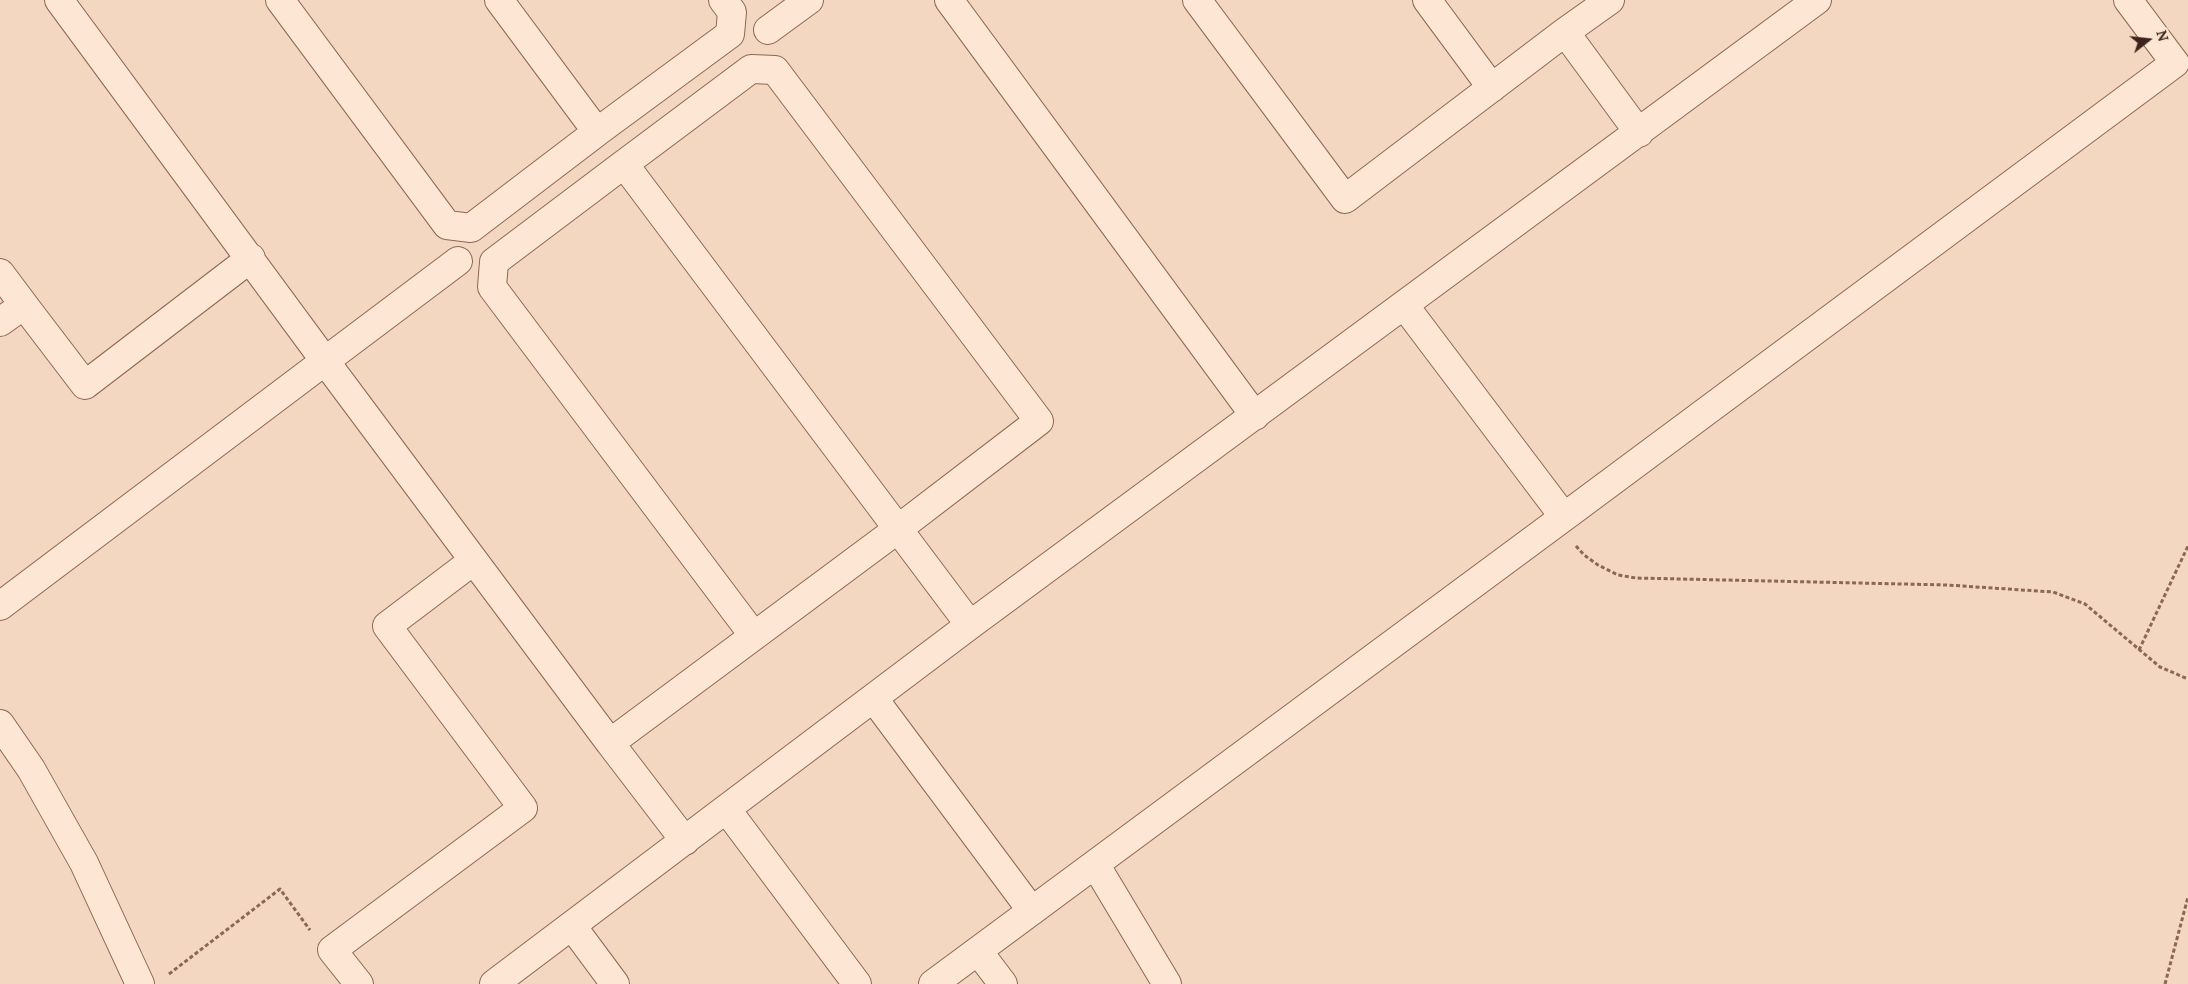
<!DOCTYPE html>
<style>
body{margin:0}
#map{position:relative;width:2188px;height:984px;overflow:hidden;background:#f3d7c0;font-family:Lora,serif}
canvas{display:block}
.north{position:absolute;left:2123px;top:15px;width:50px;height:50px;-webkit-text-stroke:4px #f9e4d0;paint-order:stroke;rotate:74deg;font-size:14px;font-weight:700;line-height:20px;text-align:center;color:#3c241c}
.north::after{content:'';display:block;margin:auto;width:18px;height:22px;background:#3c241c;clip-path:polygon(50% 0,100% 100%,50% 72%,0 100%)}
</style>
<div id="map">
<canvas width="2188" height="984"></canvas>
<div class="north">N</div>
</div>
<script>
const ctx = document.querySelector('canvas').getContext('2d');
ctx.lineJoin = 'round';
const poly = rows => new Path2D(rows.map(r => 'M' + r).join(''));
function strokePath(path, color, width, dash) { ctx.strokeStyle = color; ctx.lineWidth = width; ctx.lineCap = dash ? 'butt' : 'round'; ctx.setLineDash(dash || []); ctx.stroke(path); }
const minor = poly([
 [280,0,447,225,471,228,597,132],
 [499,0,597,132,730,34,732,12,723,0],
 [949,0,1255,416],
 [1197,0,1345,199,1565,32],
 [1427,0,1492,88],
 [1610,0,1565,32,1639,133],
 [768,30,809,0],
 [624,164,494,262,492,287,754,636],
 [458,261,325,361,610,743,898,529,1039,421,775,70,751,69,624,164,898,529,970,625],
 [0,273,24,305,0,322],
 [24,305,85,385,251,258],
 [1564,517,2175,63,2128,0],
 [0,606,325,361,59,0],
 [874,699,1032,911],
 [0,724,31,769,84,863,140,984],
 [610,743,685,841],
 [727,810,857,984],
 [1095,864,1167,984],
 [572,926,615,984],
 [978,951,1003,984],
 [359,984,332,950,523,808,387,626,473,561],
 [494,984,970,625,1817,0],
 [933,984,1564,517,1404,305]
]);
strokePath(minor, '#8e6655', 30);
strokePath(poly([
 [1576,546,1584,555,1598,565,1618,575,1636,578,1947,585,2053,592,2085,604,2160,667,2188,679],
 [2139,650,2188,546],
 [169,974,280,889,310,930],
 [2165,984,2188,897]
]), '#8e6655', 3, [4, 2.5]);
strokePath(minor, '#fde7d4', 28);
</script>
